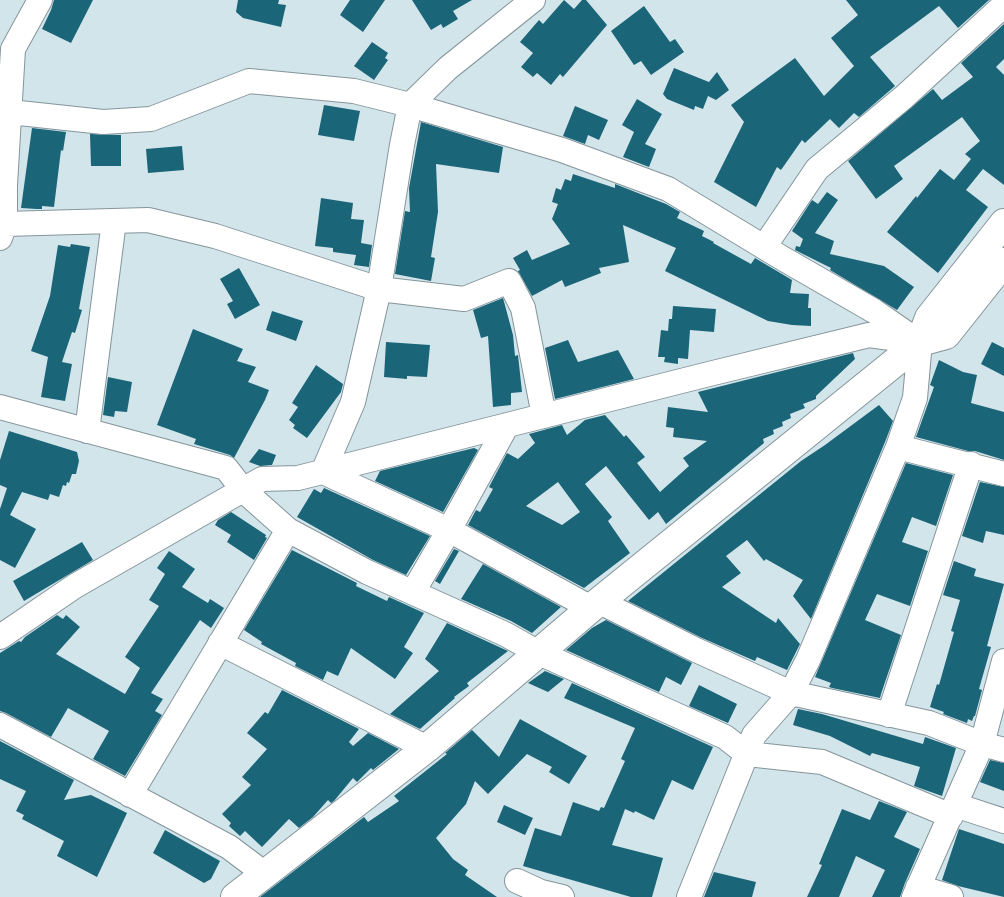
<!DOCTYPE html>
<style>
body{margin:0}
canvas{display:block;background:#d2e5eb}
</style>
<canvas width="1004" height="897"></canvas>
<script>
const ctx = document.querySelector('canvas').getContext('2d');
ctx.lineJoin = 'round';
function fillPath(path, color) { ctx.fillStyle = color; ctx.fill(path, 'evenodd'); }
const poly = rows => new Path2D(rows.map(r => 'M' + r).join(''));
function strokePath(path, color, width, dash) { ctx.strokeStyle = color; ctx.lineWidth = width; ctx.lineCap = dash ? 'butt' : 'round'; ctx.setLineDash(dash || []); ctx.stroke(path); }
fillPath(poly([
 [54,0,93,0,71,43,42,29,51,10],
 [238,0,279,0,278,4,286,5,281,27,243,18,236,12],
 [350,0,385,0,363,32,340,15],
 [412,0,472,0,453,11,458,19,443,28,441,24,431,30],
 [564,0,574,9,582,0,586,0,607,25,563,77,560,74,551,85,537,73,533,77,521,67,533,53,520,42,539,20,543,24],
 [846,0,989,0,958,28,939,6,870,57,895,86,859,117,854,113,839,128,830,119,805,143,802,140,781,170,777,167,756,207,714,182,744,122,731,105,795,58,824,96,854,66,831,38,858,15],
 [644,6,670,42,675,39,684,52,651,75,641,61,634,65,611,31],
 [1004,24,1004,59,996,67,1004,75,1004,185,983,169,966,190,988,207,938,273,887,232,916,196,917,198,940,169,954,180,971,159,965,154,980,141,962,117,894,166,903,179,876,199,848,161,933,89,942,100,973,77,961,63],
 [372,42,388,53,385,58,388,60,374,80,354,66],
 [674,68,709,82,717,72,729,90,716,100,708,96,703,109,695,106,694,110,667,99,663,94],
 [637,99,662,114,645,144,656,149,649,167,623,157,634,132,622,125],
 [324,105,360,111,354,141,318,135],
 [575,106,608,120,599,140,588,135,585,144,563,136],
 [421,122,503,147,499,173,436,164,438,212,431,257,435,258,431,281,395,274,405,211,410,212,409,188],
 [32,128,66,132,63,151,61,150,54,207,42,206,42,209,37,209,21,208],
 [90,134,121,135,121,166,91,166],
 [182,146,184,170,148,173,146,149],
 [573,174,615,188,615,184,666,204,680,212,677,218,704,231,702,236,714,242,713,243,751,264,755,258,792,280,790,293,809,294,808,308,811,308,811,326,792,325,768,321,665,271,676,248,623,225,629,262,599,268,601,273,565,287,562,280,532,296,518,271,520,270,513,258,527,250,532,260,570,244,552,219,558,204,552,202,556,188,561,190,565,179,571,181],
 [827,192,838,200,815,233,834,241,830,254,884,266,914,287,897,310,830,270,831,268,795,250,796,246,800,247,803,239,792,231,812,200,818,204],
 [321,198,353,203,351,219,364,220,361,243,372,245,369,267,354,265,356,255,333,252,333,248,315,246],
 [71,244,90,247,79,309,82,310,75,333,72,332,62,362,72,364,65,401,41,397,48,357,31,351,50,296,58,245,70,247],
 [239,268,260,305,235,319,227,304,233,301,220,279],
 [503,298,513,335,515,356,518,355,522,392,511,393,511,405,493,407,488,336,481,338,473,310],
 [673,306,716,309,714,332,690,330,688,359,678,358,678,364,664,362,665,357,658,357,661,330,668,331,669,319,672,319],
 [272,311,303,321,296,341,266,330],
 [193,329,243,349,237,361,256,367,248,382,269,390,265,400,234,458,230,455,194,444,196,439,157,425],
 [568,340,578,362,618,350,634,379,555,399,545,348],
 [386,342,430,345,427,377,407,376,407,379,384,377],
 [992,342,1004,348,1004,376,981,364],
 [853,353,855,359,816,396,816,399,803,404,805,408,790,414,791,418,782,422,783,426,773,430,774,434,763,439,764,443,666,524,658,512,649,520,606,466,585,484,612,517,608,521,630,553,584,588,468,525,476,510,480,512,493,489,489,487,507,453,518,459,535,443,529,434,562,425,567,435,585,420,605,415,624,437,626,435,645,457,637,463,660,492,689,466,683,458,707,441,673,437,674,428,666,427,668,407,708,412,698,392],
 [558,482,580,512,562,525,526,506],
 [939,360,963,372,977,375,971,403,1004,412,1004,460,975,451,968,451,916,437,934,387,930,385],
 [316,365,343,384,341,392,307,438,293,428,295,425,289,420,298,407,292,403],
 [108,377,132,382,127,412,115,411,114,417,103,415],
 [879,405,893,421,885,442,811,619,793,596,803,580,766,559,764,561,747,540,726,556,741,573,722,587,776,623,778,618,800,644,787,670,757,657,755,661,702,638,628,601,801,461,825,445],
 [9,431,77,452,79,461,76,474,72,474,69,483,67,482,66,486,63,485,59,497,50,494,48,500,22,492,10,515,36,529,15,568,0,560,0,509,7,488,0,485,0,460],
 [474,448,478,450,443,512,375,481,380,471],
 [259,449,276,455,272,465,260,466,249,462],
 [906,463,953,475,936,526,912,517,902,542,928,551,910,606,877,594,865,620,901,635,881,694,880,698,832,688,829,687,831,683,815,677],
 [980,482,1004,487,1004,535,986,531,983,543,962,536],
 [324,488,430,536,406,575,373,560,297,517,314,489,321,493],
 [231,512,266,535,265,537,267,538,254,560,227,542,231,535,215,525,218,520],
 [82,542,93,560,24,601,13,581],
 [454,549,459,551,440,584,435,581],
 [292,550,357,583,356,586,387,601,389,597,424,613,404,647,413,653,395,679,351,648,338,676,327,671,323,680,295,666,296,663,261,644,262,642,244,630],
 [169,551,195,569,182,587,208,603,210,599,224,608,211,628,200,620,151,693,163,699,155,711,162,715,125,776,93,759,109,731,68,708,51,737,6,713,0,711,0,653,19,641,21,642,25,637,57,615,63,619,66,615,80,627,56,654,125,694,140,668,125,657,159,606,149,600,165,574,157,568],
 [954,561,976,569,974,576,1004,584,987,646,991,647,979,689,982,690,975,716,974,716,972,721,968,719,967,723,943,714,944,712,930,707,937,684,939,685,954,632,951,631,960,600,943,595],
 [483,564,561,607,532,633,511,621,461,599],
 [606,620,692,663,681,685,666,677,659,692,566,650,592,628],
 [447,623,508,651,467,683,469,686,454,697,455,698,420,729,390,714,439,671,425,659],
 [545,671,564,679,548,692,528,683],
 [572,683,713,747,693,790,672,780,654,820,635,811,634,813,625,809,612,845,663,858,652,897,631,897,523,866,535,828,561,836,573,802,599,811,601,807,604,808,625,761,621,759,635,728,564,698],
 [699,685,737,704,728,723,689,706],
 [282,690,359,729,349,742,353,746,368,733,399,749,373,770,371,768,357,782,353,778,334,801,331,803,328,800,313,817,299,828,289,819,262,847,245,831,240,836,229,826,231,823,222,814,251,785,242,777,267,749,247,733,265,712,268,714],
 [798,709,822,714,923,744,925,737,956,748,942,796,914,786,920,767,872,753,870,756,830,736,793,725],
 [520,719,587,756,569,784,549,772,552,767,527,754,488,794,475,781,466,804,436,838,453,859,468,870,465,875,497,897,260,897,364,817,368,822,399,801,394,796,447,754,445,753,472,730,499,757],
 [0,741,74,780,64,800,91,795,127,813,97,877,57,856,64,841,22,819,24,815,16,811,26,791,0,779],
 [990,760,1004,763,1004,791,980,782],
 [879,801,907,812,894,837,920,849,905,883,900,897,872,897,885,870,856,856,839,897,807,897,822,865,819,864,842,809,870,820],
 [504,805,533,818,525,835,497,822],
 [959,829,1004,844,1004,897,958,886,942,880],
 [165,830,220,861,211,879,204,883,153,853],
 [714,872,756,882,752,897,704,897]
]), '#1b6578');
const minor = poly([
 [533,0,448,68,410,105,402,145,379,289,353,402,323,472,449,530,591,608],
 [10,112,103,122,151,119,249,81,354,91,410,105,562,150,668,189,782,258,874,311,916,340],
 [5,224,148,220,215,236,379,289,464,299,509,281,523,308,544,416],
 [0,238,5,224,5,185,13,49,40,0],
 [764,247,817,169,904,97,1004,5],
 [0,407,226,468,243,490,288,530,367,572,505,634,537,652,725,737,747,754,822,762,951,816],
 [87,431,114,221],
 [898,447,1004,474],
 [413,592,449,530,507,425],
 [600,602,696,650,791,693,929,723,982,744,1004,750],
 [0,637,75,586,262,479,298,478,709,374,869,335,920,342],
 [220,643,427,748],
 [889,715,971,464],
 [0,725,229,847,265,874],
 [130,795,288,530],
 [955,805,1004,821],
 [517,881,541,892,562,897],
 [918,887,951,897],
 [689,897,754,735,791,693,808,660,898,447,915,398,920,342],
 [914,897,982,744,1004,661]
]);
const major = poly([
 [920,342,929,318,1004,223],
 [235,897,427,748,591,608,920,342,946,335,1004,262]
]);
strokePath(minor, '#84959b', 26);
strokePath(major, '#84959b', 30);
strokePath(minor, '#fff', 24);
strokePath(major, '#fff', 28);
</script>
